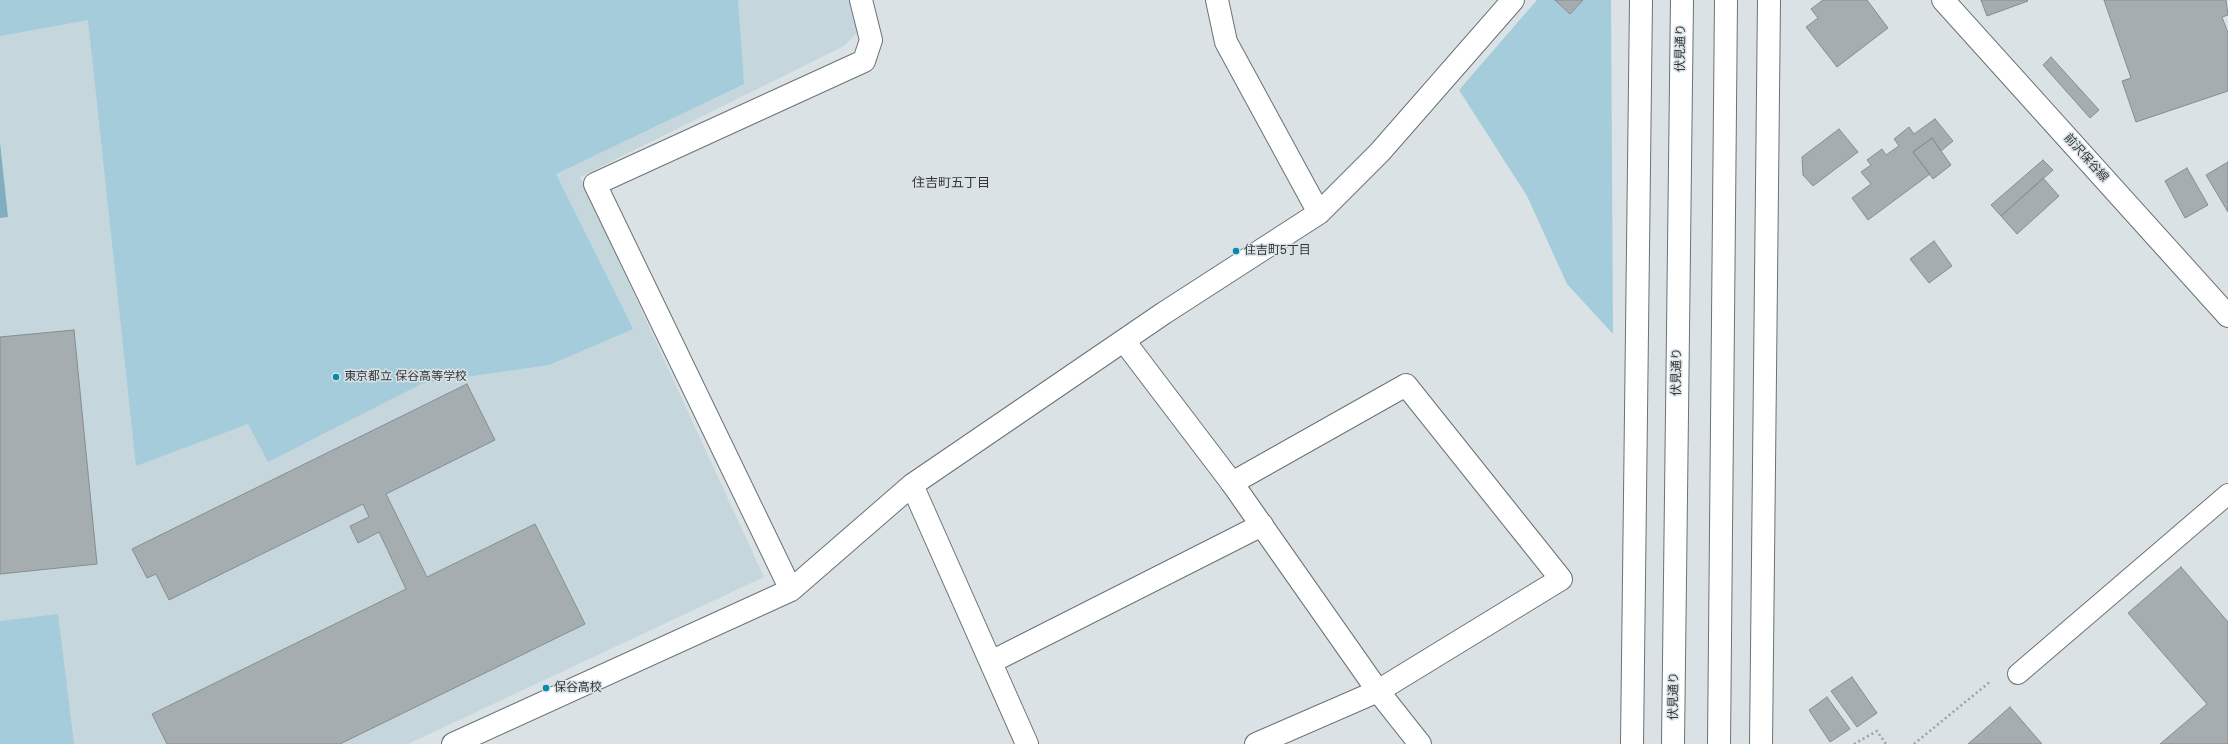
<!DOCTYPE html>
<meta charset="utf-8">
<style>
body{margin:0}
canvas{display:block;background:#dae2e6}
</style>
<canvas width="2228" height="744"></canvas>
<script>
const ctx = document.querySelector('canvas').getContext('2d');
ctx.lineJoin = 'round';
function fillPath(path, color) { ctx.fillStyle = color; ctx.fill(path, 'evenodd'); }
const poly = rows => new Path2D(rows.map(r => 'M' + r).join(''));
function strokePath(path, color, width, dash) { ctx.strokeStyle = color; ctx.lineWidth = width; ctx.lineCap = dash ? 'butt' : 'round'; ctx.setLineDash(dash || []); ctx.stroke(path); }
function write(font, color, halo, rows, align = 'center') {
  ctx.font = font + ' Arial,"Noto Sans JP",sans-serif'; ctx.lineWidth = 3; ctx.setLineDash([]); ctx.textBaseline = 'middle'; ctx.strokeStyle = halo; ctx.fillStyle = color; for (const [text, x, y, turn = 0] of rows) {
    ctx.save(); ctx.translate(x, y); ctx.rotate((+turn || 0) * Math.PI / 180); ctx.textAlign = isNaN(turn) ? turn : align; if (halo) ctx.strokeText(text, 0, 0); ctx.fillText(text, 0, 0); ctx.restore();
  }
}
fillPath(poly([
 [0,0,849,0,857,33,844,46,580,177,764,577,408,744,0,744]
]), '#c6d6dd');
fillPath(poly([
 [0,0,738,0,744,84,556,174,633,329,549,365,423,383,268,462,248,424,136,466,88,20,0,36],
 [1537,0,1555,0,1570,14,1583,0,1611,0,1613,334,1567,284,1527,196,1459,90],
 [58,614,74,744,0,744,0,621]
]), '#a5ccda');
fillPath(poly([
 [0,143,8,217,0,218]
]), '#81aebe');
const building = poly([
 [1555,0,1583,0,1570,14,1555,0],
 [1823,0,1867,0,1888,28,1837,67,1806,27,1818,18,1811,9,1823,0],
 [1981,0,2027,0,2028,1,1987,16,1981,0],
 [2104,0,2226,0,2228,15,2222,17,2228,33,2228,91,2136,122,2122,81,2131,78,2104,0],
 [2051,57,2099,110,2090,118,2043,65,2051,57],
 [1935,119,1953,141,1941,151,1932,138,1913,152,1930,174,1868,220,1852,198,1871,184,1861,172,1871,165,1867,160,1882,149,1886,155,1899,146,1894,139,1909,127,1914,134,1935,119],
 [1839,129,1858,152,1813,186,1803,175,1802,157,1839,129],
 [1932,138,1951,165,1933,179,1913,152,1932,138],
 [2043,160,2053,170,2001,216,1991,205,2043,160],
 [2228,162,2228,212,2206,175,2228,162],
 [2187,168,2208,205,2185,218,2165,181,2187,168],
 [2043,178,2059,196,2017,234,2001,216,2043,178],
 [1934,241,1952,266,1929,283,1910,259,1934,241],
 [74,330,97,564,0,574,0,337,74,330],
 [467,384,495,440,386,494,427,577,535,524,585,624,340,744,167,744,152,714,406,589,379,532,358,543,350,526,369,517,363,504,169,600,156,574,147,578,132,549,467,384],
 [2181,567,2228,622,2228,744,2160,744,2207,704,2128,613,2181,567],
 [1852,677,1877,713,1857,727,1831,691,1852,677],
 [1827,697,1850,729,1830,742,1809,710,1827,697],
 [2010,707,2042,744,1968,744,2010,707]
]);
fillPath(building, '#a5adb0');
strokePath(building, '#868d90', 1);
const lane = poly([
 [2018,674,2228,494]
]);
const street = poly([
 [1217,0,1226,42,1319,213],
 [1232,483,1406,385,1561,579,1378,691,1256,744],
 [912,485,1027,744],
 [791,590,595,184,864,61,871,40,861,0],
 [991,662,1262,525],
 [453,744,791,590,912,485,1164,313,1319,213,1380,152,1513,0]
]);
const secondary = poly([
 [1943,0,2228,316],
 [1124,341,1232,483,1378,691,1420,744],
 [1632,744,1641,0],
 [1673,744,1682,0],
 [1719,744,1726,0],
 [1761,744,1769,0]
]);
strokePath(lane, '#6b7275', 22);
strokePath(street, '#6b7275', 24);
strokePath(secondary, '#6b7275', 24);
strokePath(poly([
 [1854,744,1877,731,1886,744],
 [1914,744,1991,681]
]), '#9ba1a4', 2.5, [2, 3]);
strokePath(lane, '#fff', 20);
strokePath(street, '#fff', 22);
strokePath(secondary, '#fff', 22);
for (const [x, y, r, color] of [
 [1236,251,4,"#088aab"],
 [336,377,4,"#088aab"],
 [546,688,4,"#088aab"]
]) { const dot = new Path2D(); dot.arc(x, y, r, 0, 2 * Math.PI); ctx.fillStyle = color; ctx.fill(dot); strokePath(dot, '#dae2e6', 1.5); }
write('12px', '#333738', '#dae2e6', [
 ["伏見通り",1681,48,-89],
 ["前沢保谷線",2086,158,48],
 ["伏見通り",1677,372,-89],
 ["伏見通り",1674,696,-89]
]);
write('12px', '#333738', '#dae2e6', [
 ["住吉町5丁目",1244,251],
 ["東京都立 保谷高等学校",344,377],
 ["保谷高校",554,688]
], 'left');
write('13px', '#333738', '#dae2e6', [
 ["住吉町五丁目",951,183]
]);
</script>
